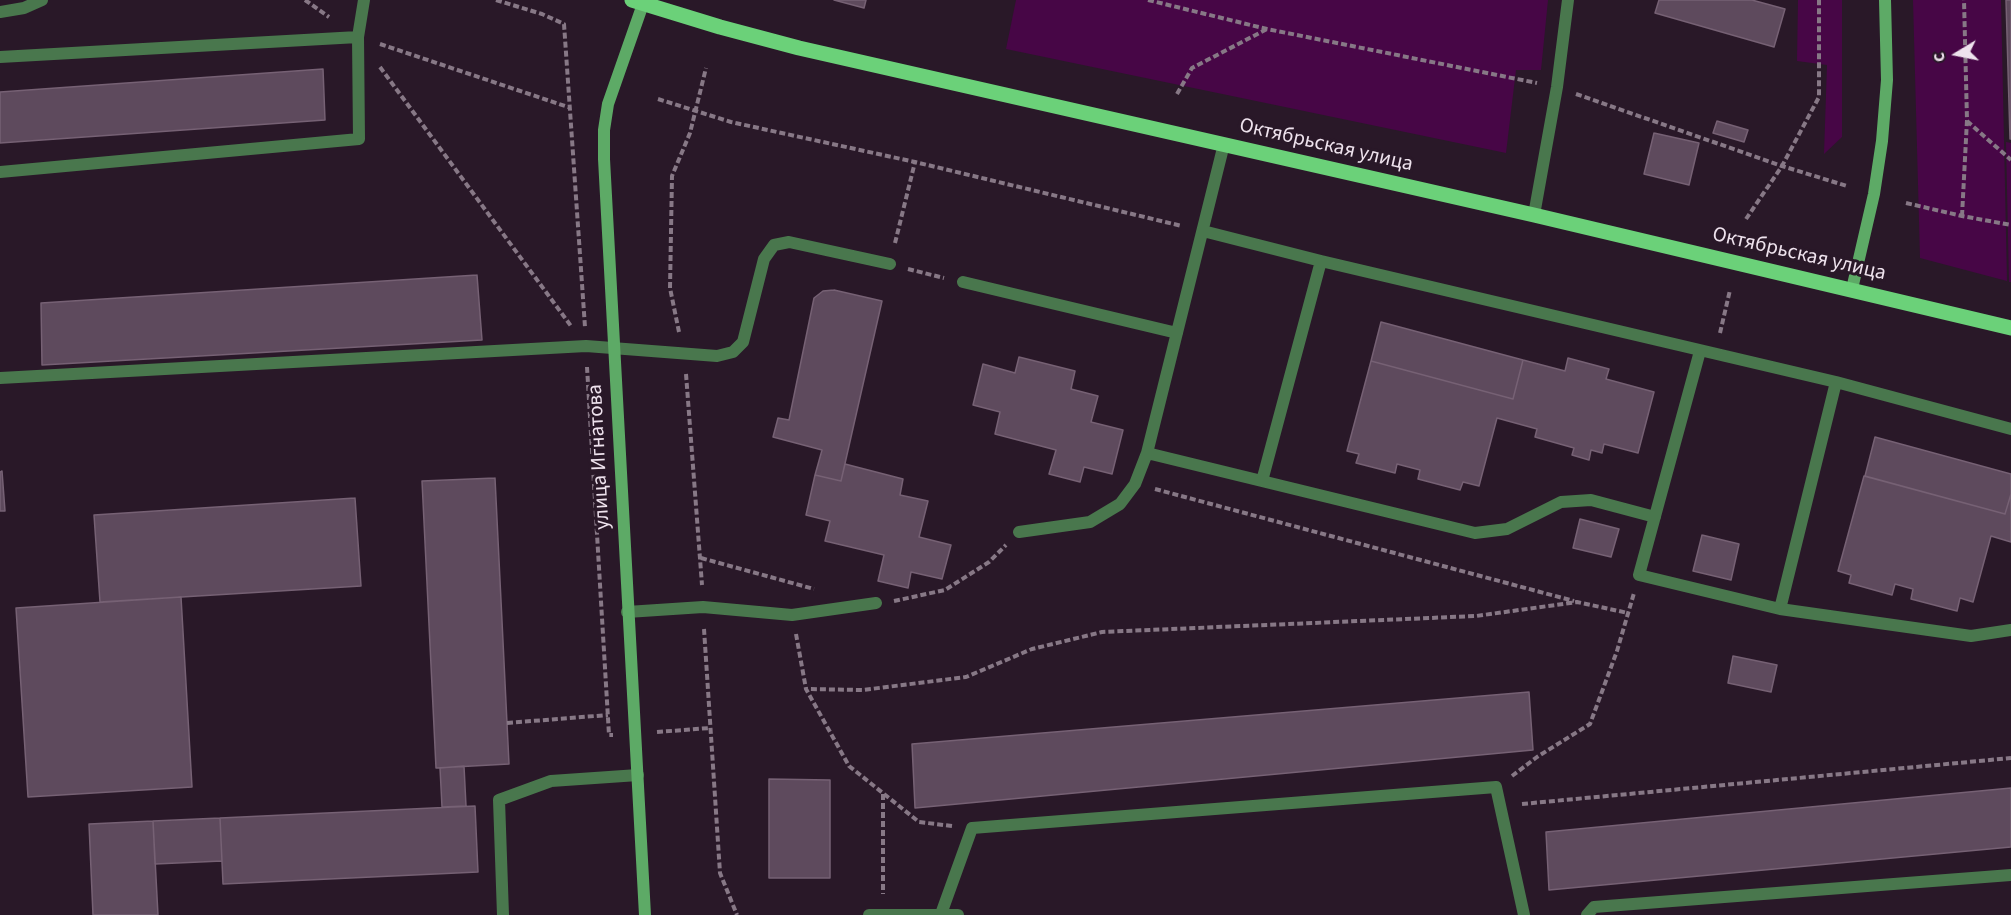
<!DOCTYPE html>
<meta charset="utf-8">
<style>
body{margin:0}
#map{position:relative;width:2011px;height:915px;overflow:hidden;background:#291828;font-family:"Source Sans 3",sans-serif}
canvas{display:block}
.north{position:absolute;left:1927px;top:24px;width:60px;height:60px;-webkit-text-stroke:4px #291828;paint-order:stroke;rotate:260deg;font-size:16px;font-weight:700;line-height:24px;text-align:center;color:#eee2ed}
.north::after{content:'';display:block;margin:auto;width:21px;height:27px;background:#eee2ed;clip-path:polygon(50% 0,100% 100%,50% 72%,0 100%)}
</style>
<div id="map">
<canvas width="2011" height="915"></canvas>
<div class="north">С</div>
</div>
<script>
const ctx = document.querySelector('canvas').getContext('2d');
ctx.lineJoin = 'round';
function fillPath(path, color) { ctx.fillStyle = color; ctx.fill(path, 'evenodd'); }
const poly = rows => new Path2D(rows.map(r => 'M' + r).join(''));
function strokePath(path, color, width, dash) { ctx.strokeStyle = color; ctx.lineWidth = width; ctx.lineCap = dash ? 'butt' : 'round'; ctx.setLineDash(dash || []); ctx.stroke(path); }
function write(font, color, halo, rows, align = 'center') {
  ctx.font = font + ' "Source Sans 3",sans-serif'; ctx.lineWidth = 6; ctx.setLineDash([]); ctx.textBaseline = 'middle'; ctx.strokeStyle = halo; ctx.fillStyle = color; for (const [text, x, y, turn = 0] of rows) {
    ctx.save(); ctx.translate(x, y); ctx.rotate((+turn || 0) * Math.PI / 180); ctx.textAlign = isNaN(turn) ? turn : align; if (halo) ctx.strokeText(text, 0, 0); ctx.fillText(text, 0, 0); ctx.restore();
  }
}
fillPath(poly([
 [1016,0,1548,0,1541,70,1516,70,1506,153,1006,49],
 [1798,0,1842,0,1842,137,1824,154,1827,65,1797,61],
 [1913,0,2001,0,2007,281,1920,258],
 [2006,142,2011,143,2011,282,2009,282]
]), '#470646');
const building = poly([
 [834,0,866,0,864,8,834,0],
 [1659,0,1752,0,1785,9,1774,47,1655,13,1659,0],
 [2006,0,2011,0,2011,139,2010,139,2006,0],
 [323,69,325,120,0,143,0,92,323,69],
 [1717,121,1748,130,1744,142,1713,133,1717,121],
 [1654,133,1699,143,1689,185,1644,174,1654,133],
 [477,275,482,340,42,365,41,303,477,275],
 [834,290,882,301,841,481,815,475,822,450,773,437,778,418,789,420,814,298,823,291,834,290],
 [1381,322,1523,360,1513,399,1371,361,1381,322],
 [1019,357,1075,371,1071,389,1098,396,1091,422,1123,430,1112,474,1084,467,1080,482,1049,474,1056,450,995,434,1000,412,973,405,983,364,1015,373,1019,357],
 [1568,358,1609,369,1606,379,1654,392,1638,453,1604,444,1602,453,1591,450,1589,460,1572,455,1574,448,1535,437,1537,429,1497,418,1479,486,1463,482,1460,490,1418,479,1420,470,1397,464,1395,473,1356,463,1359,454,1347,451,1371,361,1513,399,1523,360,1565,371,1568,358],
 [1875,437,2011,474,2011,494,2005,514,1865,476,1875,437],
 [845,464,903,479,900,495,928,501,919,537,951,545,942,579,911,572,908,588,878,581,884,555,825,541,830,521,806,515,815,475,841,481,845,464],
 [2,471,5,511,0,511,0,472,2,471],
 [1864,476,2005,514,2011,494,2011,542,1991,536,1973,602,1960,598,1957,611,1911,599,1913,589,1895,584,1892,595,1849,583,1851,575,1838,571,1864,476],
 [495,478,509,764,436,768,422,481,495,478],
 [355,498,361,586,100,602,94,515,355,498],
 [1580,519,1619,529,1611,557,1573,548,1580,519],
 [1702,535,1739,544,1731,580,1693,571,1702,535],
 [181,597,192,787,28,797,16,608,181,597],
 [1733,656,1777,665,1771,692,1728,683,1733,656],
 [1529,692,1533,750,915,808,912,744,1529,692],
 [464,766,466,806,442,807,440,768,464,766],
 [769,779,830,780,830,878,769,878,769,779],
 [2011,788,2011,847,1549,890,1546,832,2011,788],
 [475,806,478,872,223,884,220,818,475,806],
 [220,818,222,861,155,864,153,821,220,818],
 [153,821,158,915,93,915,89,824,153,821]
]);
fillPath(building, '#5e4a5d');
strokePath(building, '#766174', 1.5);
strokePath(poly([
 [305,0,329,17],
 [496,0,542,14,564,24,585,327],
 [1148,0,1267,29,1537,83],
 [380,44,571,108],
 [380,67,571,326],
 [1177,94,1192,68,1267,29],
 [1576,94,1782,166,1847,186],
 [658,99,731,122,915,162,1182,226],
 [1967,121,2011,160],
 [1906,203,1962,216,2011,225],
 [1962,216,1967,120,1964,0],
 [1746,219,1782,166,1819,97,1819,0],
 [895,243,915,162],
 [908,269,944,278],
 [679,332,670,288,672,176,690,133,706,68],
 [1720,333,1730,290],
 [587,367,609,735,613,735],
 [686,374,702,585],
 [1155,489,1574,601],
 [701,558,814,589],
 [894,601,945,590,989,562,1006,545],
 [704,629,720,873,737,915],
 [796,634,806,689],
 [507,723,608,715],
 [657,732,710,728],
 [1512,776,1537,757,1590,724,1617,651,1634,593],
 [883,794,883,894],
 [1522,804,2011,758],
 [952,826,919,822,849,766,806,689,863,690,966,677,1032,649,1102,632,1476,616,1577,602,1628,613]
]), '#877886', 4, [6, 3]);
strokePath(poly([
 [0,12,24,8,42,0],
 [0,57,358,37],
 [0,172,359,139,358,37,364,0],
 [1534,215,1557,87,1568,0],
 [1203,231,1321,261,1836,382,2011,429],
 [963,282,1177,333],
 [1700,351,1639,575,1780,609,1971,636,2011,630],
 [0,378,586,346,717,356,733,352,743,342,764,259,774,245,789,242,890,264],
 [1147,453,1475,533,1507,529,1561,502,1591,500,1655,517],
 [1262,481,1321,261],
 [1019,532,1090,522,1120,504,1135,484,1147,453,1224,144],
 [1780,609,1836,382],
 [627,612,703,607,792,615,876,603],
 [941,914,972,828,1496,787,1524,915],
 [503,915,499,800,551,781,638,775],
 [1587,915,1594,907,2011,875]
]), '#49774d', 12);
strokePath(poly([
 [869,915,958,915]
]), '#49774d', 12);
strokePath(poly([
 [643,4,608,104,604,130,604,159,645,915],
 [1852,289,1874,194,1882,141,1887,80,1885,0]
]), '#5daa66', 12);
strokePath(poly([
 [632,0,720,27,799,48,1534,215,2011,328]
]), '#6bd179', 15);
write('21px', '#eee2ed', '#291828', [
 ["Октябрьская улица",1326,146,13],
 ["Октябрьская улица",1799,255,13],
 ["улица Игнатова",600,457,-93]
]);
</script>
